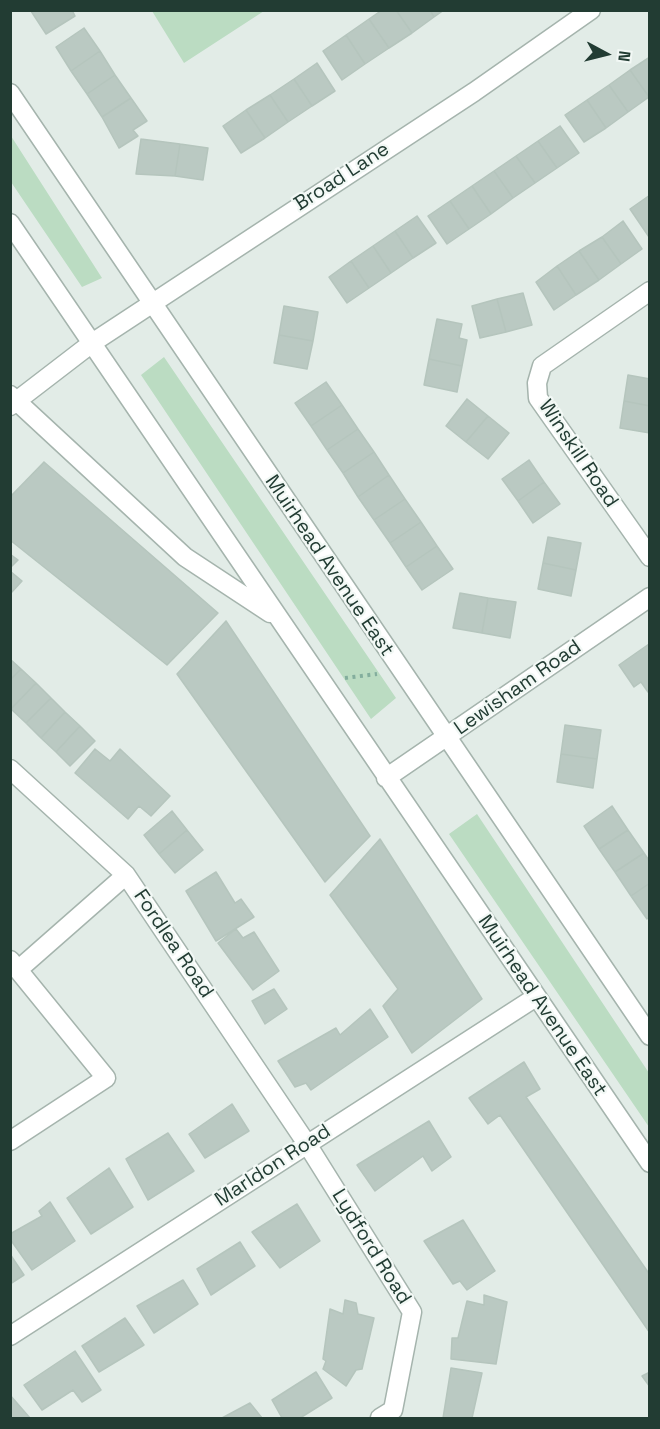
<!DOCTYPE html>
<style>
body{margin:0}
#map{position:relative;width:660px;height:1429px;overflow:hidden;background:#e2ece7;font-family:"Space Grotesk",sans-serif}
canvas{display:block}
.frame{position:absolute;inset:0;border:12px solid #223c33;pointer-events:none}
.north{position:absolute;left:576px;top:24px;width:60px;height:60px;-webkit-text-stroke:4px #f2f8f5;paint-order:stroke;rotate:97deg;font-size:16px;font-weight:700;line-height:24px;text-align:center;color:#223c33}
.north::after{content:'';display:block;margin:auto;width:21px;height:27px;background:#223c33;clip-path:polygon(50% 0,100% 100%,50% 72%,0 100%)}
</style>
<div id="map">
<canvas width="660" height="1429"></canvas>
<div class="frame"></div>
<div class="north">N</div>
</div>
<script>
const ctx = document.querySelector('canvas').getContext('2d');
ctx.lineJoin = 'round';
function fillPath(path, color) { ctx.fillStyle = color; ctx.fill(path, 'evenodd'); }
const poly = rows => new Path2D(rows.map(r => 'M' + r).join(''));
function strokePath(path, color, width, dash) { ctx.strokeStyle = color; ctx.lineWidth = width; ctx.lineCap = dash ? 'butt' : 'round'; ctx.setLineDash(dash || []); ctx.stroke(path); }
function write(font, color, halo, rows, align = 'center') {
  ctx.font = font + ' "Space Grotesk",sans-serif'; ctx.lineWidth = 4.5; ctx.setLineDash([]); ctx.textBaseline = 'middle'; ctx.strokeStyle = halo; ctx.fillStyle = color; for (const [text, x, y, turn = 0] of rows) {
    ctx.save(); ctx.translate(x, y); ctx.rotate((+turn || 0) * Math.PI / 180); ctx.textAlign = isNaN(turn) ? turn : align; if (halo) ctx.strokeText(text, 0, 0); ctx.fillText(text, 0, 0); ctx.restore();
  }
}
fillPath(poly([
 [152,11,264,11,184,63],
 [10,136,11,136,102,278,82,287,11,182],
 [164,357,396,698,371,719,141,375],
 [477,814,649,1073,649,1127,449,834]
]), '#bbdcc2');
const building = poly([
 [72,10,75,16,46,34,31,11,72,10],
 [382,10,396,10,412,33,389,48,369,19,382,10],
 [396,10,430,10,434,17,412,33,396,10],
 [430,10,444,10,434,17,430,10],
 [369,19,389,48,365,64,346,35,369,19],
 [84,28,100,51,71,71,56,47,84,28],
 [346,35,365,64,342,80,323,51,346,35],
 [100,51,115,75,87,94,71,71,100,51],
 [650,57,650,97,649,97,630,70,650,57],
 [317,63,335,91,312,106,294,79,317,63],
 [630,70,649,97,628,112,609,85,630,70],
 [115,75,131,98,102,117,87,94,115,75],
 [294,79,312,106,288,122,270,95,294,79],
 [609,85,628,112,606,128,587,100,609,85],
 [270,95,288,122,265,138,246,110,270,95],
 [131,98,147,121,133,130,138,136,119,148,102,117,131,98],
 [587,100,606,128,584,142,565,115,587,100],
 [246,110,265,138,241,153,223,126,246,110],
 [560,126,579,153,557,168,538,141,560,126],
 [141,139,180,144,175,176,136,174,141,139],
 [538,141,557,168,535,183,516,156,538,141],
 [180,144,208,148,203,180,175,176,180,144],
 [516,156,535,183,513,198,494,171,516,156],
 [494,171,513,198,491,214,472,186,494,171],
 [472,186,491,214,469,229,450,201,472,186],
 [650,195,650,237,649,237,630,209,650,195],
 [450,201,469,229,447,244,428,216,450,201],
 [417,216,436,243,413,258,395,231,417,216],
 [623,221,642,249,621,264,602,237,623,221],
 [395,231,413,258,391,273,373,246,395,231],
 [602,237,621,264,599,280,579,251,602,237],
 [373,246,391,273,369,288,351,261,373,246],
 [579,251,599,280,576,295,557,266,579,251],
 [351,261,369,288,347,303,329,277,351,261],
 [557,266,576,295,554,310,536,282,557,266],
 [523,293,532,325,506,332,497,299,523,293],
 [497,299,506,332,480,338,472,306,497,299],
 [284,306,318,312,313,341,279,335,284,306],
 [437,319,462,324,459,338,467,340,462,366,429,359,437,319],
 [279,335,313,341,307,369,274,363,279,335],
 [429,359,462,366,457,392,424,385,429,359],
 [628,375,650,379,650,406,624,401,628,375],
 [326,382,342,405,311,426,295,403,326,382],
 [467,399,488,416,466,442,446,426,467,399],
 [624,401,650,406,650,433,620,428,624,401],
 [342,405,358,429,327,450,311,426,342,405],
 [488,416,509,433,488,459,466,442,488,416],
 [358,429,374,452,343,473,327,450,358,429],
 [374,452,389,475,358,497,343,473,374,452],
 [529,460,544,482,518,501,502,479,529,460],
 [44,462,218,613,167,665,10,540,10,497,44,462],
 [389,475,405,499,374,520,358,497,389,475],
 [544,482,560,504,533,523,518,501,544,482],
 [405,499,421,522,390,543,374,520,405,499],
 [421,522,437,546,406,567,390,543,421,522],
 [548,537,581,543,576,570,543,563,548,537],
 [437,546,453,569,422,590,406,567,437,546],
 [10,554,18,560,10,568,10,554],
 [543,563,576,570,571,596,538,589,543,563],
 [10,571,22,581,11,593,10,592,10,571],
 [460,593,488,598,482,633,453,628,460,593],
 [488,598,516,602,510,638,482,633,488,598],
 [226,621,370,836,325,882,177,674,226,621],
 [649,644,650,691,648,692,641,682,634,687,619,665,649,644],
 [10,659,21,669,10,680,10,659],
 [21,669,36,683,11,709,10,680,21,669],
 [36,683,51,698,26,723,11,709,36,683],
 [51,698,65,712,41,738,26,723,51,698],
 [65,712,80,726,56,752,41,738,65,712],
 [565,725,601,730,597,759,561,754,565,725],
 [80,726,95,741,70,766,56,752,80,726],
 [95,749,110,761,120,749,170,796,151,816,139,806,128,819,75,773,95,749],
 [561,754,597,759,593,788,557,782,561,754],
 [612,806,628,830,599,849,584,826,612,806],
 [172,811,187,830,159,854,144,835,172,811],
 [187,830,203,850,175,873,159,854,187,830],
 [628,830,644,853,615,872,599,849,628,830],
 [380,839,482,999,412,1053,383,1006,398,989,330,895,380,839],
 [644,853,650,862,650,883,631,896,615,872,644,853],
 [216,872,235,903,241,899,254,917,216,941,186,891,216,872],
 [650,883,650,917,647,919,631,896,650,883],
 [236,929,243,938,254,932,279,971,253,990,218,943,236,929],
 [274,989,287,1009,265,1024,252,1001,274,989],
 [370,1009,388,1037,311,1090,306,1083,295,1087,278,1061,336,1028,340,1035,370,1009],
 [524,1062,540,1089,526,1097,650,1275,650,1333,500,1115,488,1124,469,1098,524,1062],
 [232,1104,249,1131,205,1158,189,1134,232,1104],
 [429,1121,451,1157,432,1171,423,1156,375,1191,357,1165,429,1121],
 [168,1133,194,1171,148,1200,126,1159,168,1133],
 [109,1168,133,1207,91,1234,67,1198,109,1168],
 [50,1202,75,1241,32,1270,10,1239,10,1234,42,1216,39,1211,50,1202],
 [297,1204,320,1241,280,1268,252,1232,297,1204],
 [463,1220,495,1271,467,1290,460,1281,453,1284,424,1241,463,1220],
 [240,1242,255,1266,211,1295,197,1269,240,1242],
 [10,1254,24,1275,10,1284,10,1254],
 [183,1280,198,1304,154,1333,137,1306,183,1280],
 [484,1295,507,1302,496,1364,451,1359,452,1338,458,1338,467,1301,484,1305,484,1295],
 [345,1300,356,1303,358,1314,374,1318,362,1369,356,1370,346,1386,323,1369,326,1361,323,1359,330,1309,343,1314,345,1300],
 [125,1318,144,1345,99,1372,82,1346,125,1318],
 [75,1351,101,1390,82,1402,73,1390,42,1410,24,1385,75,1351],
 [451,1368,482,1373,472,1418,443,1418,451,1368],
 [316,1372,332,1398,300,1418,282,1418,272,1400,316,1372],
 [650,1372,650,1387,642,1376,650,1372],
 [10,1395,30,1418,10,1418,10,1395],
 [250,1403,262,1418,222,1418,250,1403]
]);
fillPath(building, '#bac9c2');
strokePath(building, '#b5c5bd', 1.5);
const minor = poly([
 [10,93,650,1036],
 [10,223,650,1163],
 [650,291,542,366,537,383,538,398,650,557],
 [10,395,185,557,270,613],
 [10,406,92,343,474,92,591,10],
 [10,769,126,875,307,1144,412,1312,393,1410,380,1418],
 [386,778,650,597],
 [10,960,106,1078,10,1141],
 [19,969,126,875],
 [10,1336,536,997]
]);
strokePath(minor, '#a5b4ad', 21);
strokePath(poly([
 [345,678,377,674]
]), '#83ae9d', 4, [3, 4.5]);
strokePath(minor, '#fff', 18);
write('20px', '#223c33', '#f2f8f5', [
 ["Broad Lane",342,177,-33],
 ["Winskill Road",578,454,56],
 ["Muirhead Avenue East",329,566,56],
 ["Lewisham Road",518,688,-35],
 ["Fordlea Road",173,944,56],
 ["Muirhead Avenue East",542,1006,56],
 ["Marldon Road",273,1166,-33],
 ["Lydford Road",371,1247,58]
]);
</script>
